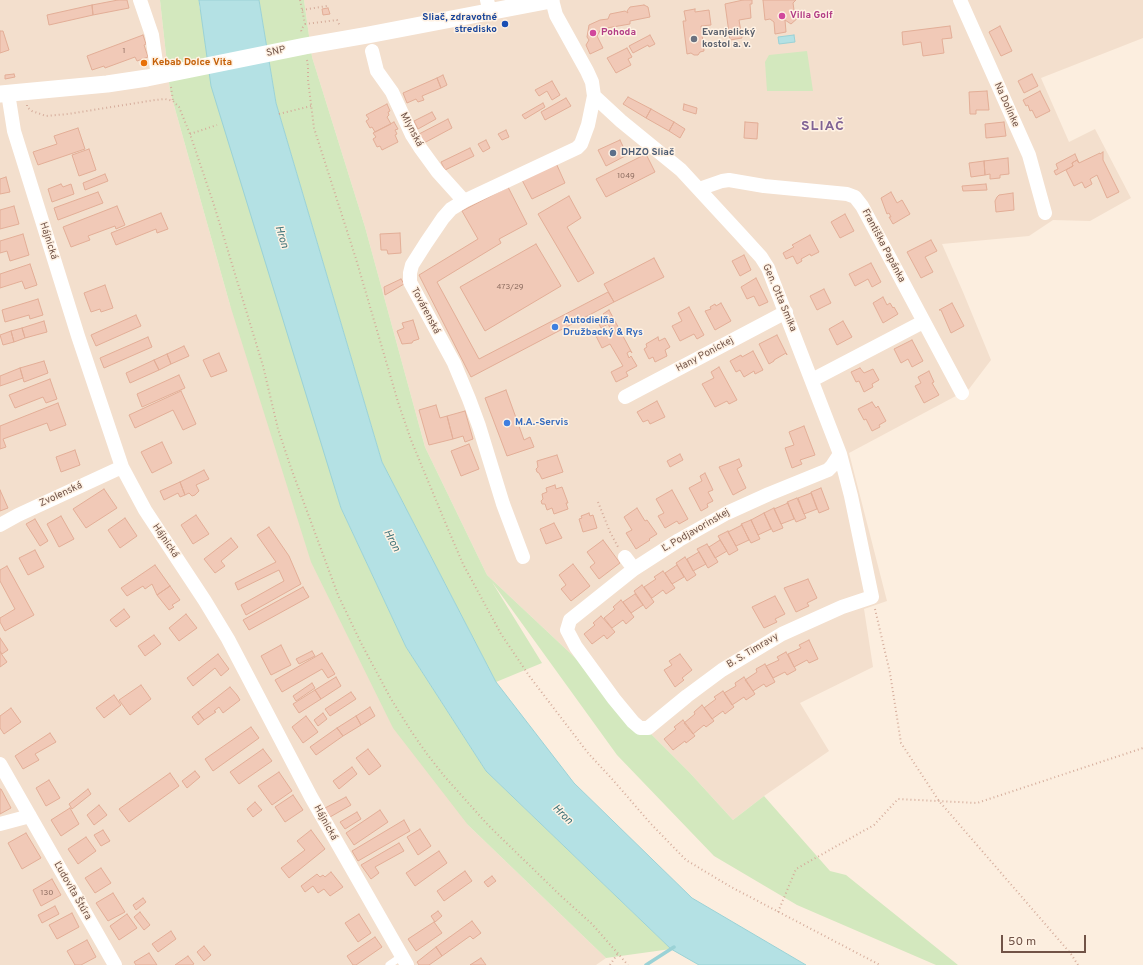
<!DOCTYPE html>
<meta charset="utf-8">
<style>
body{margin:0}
#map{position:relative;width:1143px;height:965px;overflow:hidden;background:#fceedf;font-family:Overpass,sans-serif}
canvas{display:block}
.scale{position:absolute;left:1001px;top:935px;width:85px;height:18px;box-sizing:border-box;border:2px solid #715347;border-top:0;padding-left:5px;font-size:12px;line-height:14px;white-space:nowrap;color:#715347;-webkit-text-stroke:3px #fff2e4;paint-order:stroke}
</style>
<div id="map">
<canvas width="1143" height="965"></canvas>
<div class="scale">50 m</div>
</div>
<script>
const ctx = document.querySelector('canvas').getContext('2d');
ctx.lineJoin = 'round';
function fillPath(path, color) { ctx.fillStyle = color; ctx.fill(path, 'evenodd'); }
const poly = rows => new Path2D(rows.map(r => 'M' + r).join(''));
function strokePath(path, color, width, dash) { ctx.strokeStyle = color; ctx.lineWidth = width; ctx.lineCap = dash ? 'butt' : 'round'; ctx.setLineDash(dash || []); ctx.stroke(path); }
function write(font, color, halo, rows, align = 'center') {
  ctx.font = font + ' Overpass,sans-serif'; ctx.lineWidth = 3; ctx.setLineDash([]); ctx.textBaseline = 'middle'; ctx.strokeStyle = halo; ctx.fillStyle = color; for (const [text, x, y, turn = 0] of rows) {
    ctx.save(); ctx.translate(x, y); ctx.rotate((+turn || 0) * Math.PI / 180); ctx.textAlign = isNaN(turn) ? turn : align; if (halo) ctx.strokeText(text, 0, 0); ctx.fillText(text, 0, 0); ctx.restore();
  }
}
fillPath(poly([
 [0,0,160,0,170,91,230,305,468,825,606,958,596,965,0,965],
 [304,0,1143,0,1143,38,1041,78,1069,142,1095,129,1131,198,1090,221,1053,220,1029,236,942,244,963,292,991,360,969,389,849,453,887,601,864,609,873,667,800,703,829,751,764,796,733,820,690,773,644,727,601,682,487,575,425,447,365,227,312,57]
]), '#f3dfcd');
fillPath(poly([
 [160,0,199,0,199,6,341,508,406,647,486,771,671,949,606,958,468,825,393,728,311,562,230,305,170,91],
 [259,0,304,0,312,57,365,227,425,447,487,575,601,682,644,727,690,773,733,820,764,796,830,871,846,875,958,965,936,965,797,905,714,856,617,755,492,582,542,663,496,682,382,462,276,103],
 [807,51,813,91,767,91,765,62,769,55]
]), '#d3e8be');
const water = poly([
 [199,0,259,0,276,103,382,462,496,682,574,783,692,898,806,965,699,965,671,949,486,771,406,647,341,508,211,86,199,0],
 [794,35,795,42,779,44,778,37,794,35]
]);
fillPath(water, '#b4e1e4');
strokePath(water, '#9bd2d6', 1);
strokePath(poly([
 [646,965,674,947]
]), '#9bd2d6', 3.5);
const building = poly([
 [118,0,127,0,129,8,93,15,92,5,118,0],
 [743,0,752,0,752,4,750,4,751,18,739,20,742,38,730,40,725,4,743,0],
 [763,0,796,0,793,3,794,10,798,12,799,17,791,24,785,20,786,32,775,34,774,22,770,19,765,20,763,0],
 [92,5,93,15,49,25,47,15,92,5],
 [644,5,648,7,650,17,630,21,630,24,601,29,597,36,603,48,590,54,586,45,589,40,587,37,589,25,600,20,608,19,610,14,625,11,628,13,627,11,630,7,644,5],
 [328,8,330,14,323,15,322,9,328,8],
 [695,9,695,12,709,10,711,25,701,26,704,51,700,52,698,55,694,55,691,53,687,54,683,21,686,21,684,11,695,9],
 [950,26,952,38,942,39,944,53,923,56,921,42,903,45,902,32,950,26],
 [1000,26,1012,51,1001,56,989,32,1000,26],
 [0,31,3,31,9,50,0,53,0,31],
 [143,35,146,44,144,45,148,57,137,61,135,57,105,68,104,66,92,70,87,56,143,35],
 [650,35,655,44,649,47,648,45,633,53,629,46,650,35],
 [627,48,632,57,628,59,631,65,616,73,607,58,627,48],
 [14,74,15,77,5,79,5,75,14,74],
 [1032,74,1038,86,1024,93,1018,81,1032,74],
 [443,75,447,85,441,88,437,78,443,75],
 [437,78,441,88,422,96,424,100,418,102,416,99,407,103,403,93,437,78],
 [552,81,560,95,552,100,547,91,539,96,535,90,552,81],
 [987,91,989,110,976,110,976,114,970,114,969,92,987,91],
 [1040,91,1050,111,1036,118,1032,110,1030,111,1028,105,1026,106,1023,100,1040,91],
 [628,97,651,109,646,118,623,104,628,97],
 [566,98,571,106,545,120,541,112,566,98],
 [543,103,545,107,525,119,522,115,543,103],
 [387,104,390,111,388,112,389,115,387,117,391,124,375,132,372,127,370,128,366,121,369,119,366,115,387,104],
 [684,104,697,108,696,114,683,110,684,104],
 [651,109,674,122,669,131,646,118,651,109],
 [432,112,436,119,418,129,414,121,432,112],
 [448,119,452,128,424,143,419,134,448,119],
 [394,122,398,129,395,130,397,134,395,135,398,142,382,150,380,146,377,147,373,139,376,137,373,133,394,122],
 [674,122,685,129,680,138,669,131,674,122],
 [745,122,758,123,757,139,744,138,745,122],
 [1004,122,1006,136,986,138,985,124,1004,122],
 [78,128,85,149,38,165,33,152,57,144,54,136,78,128],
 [506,130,509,137,502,140,498,134,506,130],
 [486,140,490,148,483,152,478,144,486,140],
 [620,140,627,155,606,166,598,150,620,140],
 [470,148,474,156,445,170,441,162,470,148],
 [89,149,96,170,79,176,72,155,89,149],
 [1103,152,1103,160,1119,192,1107,198,1097,175,1090,179,1092,184,1085,188,1082,182,1074,186,1066,170,1073,166,1072,163,1077,160,1079,163,1100,153,1100,154,1103,152],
 [646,154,655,172,606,197,596,179,646,154],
 [1075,154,1079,163,1077,160,1072,163,1073,166,1056,175,1054,171,1058,169,1056,164,1075,154],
 [1008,158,1009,174,1000,175,1000,178,990,179,990,174,985,175,984,161,1008,158],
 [984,161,985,175,971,177,969,163,984,161],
 [556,163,565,183,532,199,522,180,556,163],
 [105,174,108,181,85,190,83,183,105,174],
 [6,177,10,192,0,194,0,179,6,177],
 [61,184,63,187,71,184,74,194,52,202,48,189,61,184],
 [986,184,987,190,963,191,962,186,986,184],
 [508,187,527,224,499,239,501,243,437,282,479,359,608,292,614,302,471,377,419,275,478,239,462,211,508,187],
 [98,192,103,203,58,220,54,208,98,192],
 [891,192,897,203,902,200,910,214,893,224,889,217,891,217,889,213,887,214,881,198,891,192],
 [1013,193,1014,210,996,212,995,201,997,197,999,195,1013,193],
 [569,196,581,218,567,227,594,273,578,282,538,214,569,196],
 [14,206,19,224,0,229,0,210,14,206],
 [117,206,125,225,116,229,115,226,88,236,90,240,71,247,63,227,117,206],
 [161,213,168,229,157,233,156,229,116,245,111,233,161,213],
 [845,214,854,231,840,238,831,222,845,214],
 [400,233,401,253,388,254,387,250,381,250,380,234,400,233],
 [23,234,29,255,10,261,7,251,0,253,0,241,23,234],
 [810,235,819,252,811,256,810,254,801,259,802,261,797,264,793,256,786,259,783,253,794,247,792,245,810,235],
 [931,240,937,251,925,257,933,272,921,278,907,252,931,240],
 [536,244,561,286,485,331,460,287,536,244],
 [744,255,751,270,740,276,732,261,744,255],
 [654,258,664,277,614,302,604,284,654,258],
 [871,263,881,282,872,287,868,279,855,286,849,274,871,263],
 [30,264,37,285,25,289,22,281,0,288,0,274,30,264],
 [756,278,768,302,759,306,754,296,747,299,741,287,756,278],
 [401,279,404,284,385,295,384,287,401,279],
 [105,285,113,308,101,312,100,309,91,312,84,293,105,285],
 [824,289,831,303,817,310,810,296,824,289],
 [883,297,887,305,890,303,893,308,894,307,898,314,883,323,873,303,883,297],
 [38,299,43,315,30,319,29,315,5,322,2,310,38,299],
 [721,303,731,321,715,330,705,311,711,309,710,307,715,304,716,306,721,303],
 [952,303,964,326,951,333,941,310,939,310,952,303],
 [689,307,704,335,697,339,694,334,680,341,672,326,682,321,678,313,689,307],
 [609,310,632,353,630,351,627,353,629,358,631,356,637,366,626,372,628,376,616,382,611,372,623,366,610,344,602,348,596,336,610,328,608,324,601,328,596,318,597,320,604,316,603,314,609,310],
 [136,315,141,326,96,346,91,335,136,315],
 [413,320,419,339,413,341,412,343,402,344,397,331,404,328,402,323,413,320],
 [44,321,47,332,25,338,22,328,44,321],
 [843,321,852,337,837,345,829,329,843,321],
 [22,328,25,338,14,342,11,331,22,328],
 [11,331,14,342,3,345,0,335,11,331],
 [777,335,787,355,786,353,774,360,774,361,769,364,759,344,777,335],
 [148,337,152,347,104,368,100,358,148,337],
 [658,337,659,341,665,338,670,347,665,350,667,356,655,362,653,357,649,359,644,349,647,347,646,344,658,337],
 [912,340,923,361,912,367,908,359,901,363,894,349,912,340],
 [184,346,189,356,171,364,167,354,184,346],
 [753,351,763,370,755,374,754,371,744,377,740,370,736,372,730,361,741,355,742,357,753,351],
 [219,353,227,371,211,377,203,360,219,353],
 [167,354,171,364,159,370,154,360,167,354],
 [154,360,159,370,130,383,126,373,154,360],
 [44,361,48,373,24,382,20,368,44,361],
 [719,367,737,400,729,404,727,401,715,407,702,384,714,378,711,372,719,367],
 [20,368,23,378,0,386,0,376,20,368],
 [860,368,864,373,873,369,879,380,872,384,873,387,864,392,859,381,856,382,851,372,860,368],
 [929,371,934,382,932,383,939,395,924,403,915,386,921,383,918,377,929,371],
 [179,375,185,388,142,407,137,394,179,375],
 [50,379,57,399,46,403,43,397,15,408,9,395,50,379],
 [506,390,524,440,530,437,534,447,507,456,485,398,506,390],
 [181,391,196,424,183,430,173,410,135,428,129,415,181,391],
 [657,401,665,417,650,424,648,420,643,422,637,412,657,401],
 [872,402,876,408,878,406,886,421,879,425,880,427,872,431,866,419,864,420,858,409,872,402],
 [58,403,66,425,50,431,47,423,3,439,6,447,0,449,0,426,58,403],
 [436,405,440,418,447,416,453,439,429,445,419,410,436,405],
 [465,411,473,439,465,442,463,436,453,439,447,416,465,411],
 [804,426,815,455,800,460,802,464,792,468,785,448,794,445,789,432,804,426],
 [162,442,172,463,152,473,141,452,162,442],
 [469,444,479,469,461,476,451,451,469,444],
 [75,450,80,465,61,472,56,457,75,450],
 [680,454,683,460,670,467,667,461,680,454],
 [557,455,563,472,542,479,539,473,537,472,536,469,538,467,537,461,557,455],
 [739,459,742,466,737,469,746,488,733,495,719,467,739,459],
 [204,470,209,479,196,485,199,491,195,495,192,496,189,493,185,495,180,482,204,470],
 [705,473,713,490,708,492,713,501,707,504,708,507,701,511,689,488,702,481,700,476,705,473],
 [180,482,185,495,180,497,178,493,164,500,160,491,180,482],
 [555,485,556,489,562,487,568,503,566,503,568,509,554,514,552,508,547,510,545,504,542,504,541,501,543,499,542,494,547,492,546,488,555,485],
 [821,488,829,509,819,513,811,492,821,488],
 [104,489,117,508,86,528,73,509,104,489],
 [0,490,8,508,0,511,0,490],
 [672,490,688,519,679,524,677,521,665,528,658,516,664,513,656,499,672,490],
 [811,493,817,509,804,514,798,498,811,493],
 [797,498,806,518,796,522,787,502,797,498],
 [788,503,794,519,781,524,774,509,788,503],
 [637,508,645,521,647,520,657,534,649,539,650,540,636,549,626,533,632,530,624,517,637,508],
 [774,508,783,528,773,532,764,513,774,508],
 [589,513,590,516,593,515,597,528,583,532,579,519,582,518,581,516,589,513],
 [764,513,771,529,758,535,751,520,764,513],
 [196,515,209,534,193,544,181,525,196,515],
 [61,516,74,539,59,547,47,524,61,516],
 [125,518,137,536,120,548,108,530,125,518],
 [35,519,48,541,40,546,26,524,35,519],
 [751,520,760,539,751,543,741,524,751,520],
 [554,523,562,538,546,544,540,529,554,523],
 [742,525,749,540,736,546,728,532,742,525],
 [269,527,289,556,301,584,246,615,241,605,284,581,279,570,238,590,235,583,276,562,257,535,269,527],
 [728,531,738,550,729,555,718,536,728,531],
 [231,538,238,547,221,561,225,566,215,573,204,559,231,538],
 [603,540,620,563,599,579,590,567,595,563,587,552,603,540],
 [720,540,727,551,715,558,709,547,720,540],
 [707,544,718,562,708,568,697,549,707,544],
 [35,550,44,567,28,575,19,558,35,550],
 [699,552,706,564,693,571,687,559,699,552],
 [685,557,696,575,687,581,676,563,685,557],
 [573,564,590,586,571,601,561,589,566,585,559,575,573,564],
 [155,565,170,586,157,595,152,584,145,589,143,586,127,596,121,588,155,565],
 [677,565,684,577,672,584,665,573,677,565],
 [7,566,34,615,5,631,0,622,0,618,15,609,0,581,0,570,7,566],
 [663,571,675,588,666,594,663,590,652,598,644,587,656,579,654,577,663,571],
 [808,579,817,598,807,603,809,606,796,612,784,588,808,579],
 [642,585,654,602,646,609,634,591,642,585],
 [170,586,180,600,172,605,174,607,169,610,157,595,170,586],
 [303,587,309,597,249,630,243,620,303,587],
 [635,594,643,605,631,613,623,602,635,594],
 [775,596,785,614,775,619,777,622,764,628,752,607,775,596],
 [621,600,634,617,626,624,623,620,612,628,604,618,615,609,613,607,621,600],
 [124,609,130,617,116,627,110,620,124,609],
 [186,614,197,628,179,641,169,628,186,614],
 [601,616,615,632,607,639,604,635,592,644,584,634,595,625,593,623,601,616],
 [154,635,161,644,145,656,138,646,154,635],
 [0,638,8,650,2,654,0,651,0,638],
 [809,640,818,659,809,663,807,660,794,667,788,654,801,648,799,645,809,640],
 [281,645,291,665,271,675,261,656,281,645],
 [312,651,315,656,299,664,296,659,312,651],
 [0,652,7,662,0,667,0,652],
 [786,652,796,670,787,675,785,672,773,678,766,666,779,660,777,657,786,652],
 [322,653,335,674,328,678,322,669,282,692,275,680,322,653],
 [218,654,229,669,221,676,215,668,193,686,187,678,218,654],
 [680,654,692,670,682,678,684,680,675,687,664,670,672,665,669,661,680,654],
 [765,664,775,682,766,687,764,684,753,691,745,680,757,672,756,669,765,664],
 [336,677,341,686,321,699,315,690,336,677],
 [744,677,755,694,746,700,744,697,732,705,724,693,736,686,735,683,744,677],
 [312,683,315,688,296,701,293,696,312,683],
 [141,685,151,699,130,715,119,700,141,685],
 [230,687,237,695,240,700,223,713,219,707,214,711,216,712,204,720,198,712,230,687],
 [315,690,321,699,299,713,293,704,315,690],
 [723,691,734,707,725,714,723,711,712,719,704,708,716,699,714,697,723,691],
 [351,692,356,699,330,716,325,709,351,692],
 [114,695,121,705,104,718,96,708,114,695],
 [702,705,714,721,706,727,704,725,693,734,684,723,695,714,694,712,702,705],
 [370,707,375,716,361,725,356,716,370,707],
 [11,708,21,722,4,734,0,728,0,716,11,708],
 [198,712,204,720,198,725,192,717,198,712],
 [323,713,327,719,318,726,314,720,323,713],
 [306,716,318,732,303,743,292,727,306,716],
 [356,716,361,725,343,736,337,728,356,716],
 [683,720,695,736,686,743,685,741,673,750,664,739,676,729,674,727,683,720],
 [251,727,259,738,213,771,205,759,251,727],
 [337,728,343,736,316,755,310,747,337,728],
 [50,733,56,742,35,754,39,760,23,769,15,756,50,733],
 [263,749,272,761,239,784,230,772,263,749],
 [368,749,381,766,369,775,356,758,368,749],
 [352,767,357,774,339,789,333,781,352,767],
 [195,771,200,777,187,788,182,781,195,771],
 [279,772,292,791,272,805,258,786,279,772],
 [170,773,179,786,129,822,119,809,170,773],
 [49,780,60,798,46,806,36,788,49,780],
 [0,789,1,789,11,808,0,814,0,789],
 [88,789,91,794,72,809,69,804,88,789],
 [293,795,303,810,285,822,275,807,293,795],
 [346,797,351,805,330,817,325,808,346,797],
 [255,802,262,810,253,817,247,809,255,802],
 [99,805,107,815,94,825,87,815,99,805],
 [70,808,79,824,61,836,51,820,70,808],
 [380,810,388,822,354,845,346,833,380,810],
 [357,812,361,819,345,829,340,822,357,812],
 [404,820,410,831,358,861,352,851,404,820],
 [420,829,431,846,418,855,407,837,420,829],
 [103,830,110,841,101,846,94,835,103,830],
 [311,830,325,849,289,878,281,868,305,850,297,841,311,830],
 [26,833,41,858,22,869,8,843,26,833],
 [86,837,96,851,78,864,68,849,86,837],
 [399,843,404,851,375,867,379,873,371,879,361,865,399,843],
 [439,851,447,863,415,886,406,873,439,851],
 [101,868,111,883,95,893,85,878,101,868],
 [465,871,472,881,444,901,437,891,465,871],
 [331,872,343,887,330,896,324,889,318,893,313,886,305,892,301,886,317,874,320,877,323,875,325,877,331,872],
 [492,876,496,881,488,887,484,882,492,876],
 [52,879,61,895,41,906,33,890,52,879],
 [113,893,125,912,108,921,96,903,113,893],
 [143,898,146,902,136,910,133,905,143,898],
 [55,906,59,914,42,923,38,915,55,906],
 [438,911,442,916,435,922,431,916,438,911],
 [140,912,150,925,144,930,134,917,140,912],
 [72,913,79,927,57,939,49,925,72,913],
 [127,914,137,928,119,940,110,926,127,914],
 [359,914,371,933,358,942,345,923,359,914],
 [472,921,481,933,473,939,470,936,442,956,436,947,472,921],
 [434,922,442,933,416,951,408,939,434,922],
 [171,931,176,939,158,952,152,944,171,931],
 [375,937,382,947,356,965,353,965,347,956,375,937],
 [87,940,96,957,81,965,75,965,67,951,87,940],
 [204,946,211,955,204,961,197,952,204,946],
 [436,947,442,956,429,965,419,965,417,962,436,947],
 [149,953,157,965,136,965,134,962,149,953],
 [188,956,194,964,192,965,175,965,188,956],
 [481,958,486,965,470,965,481,958]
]);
fillPath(building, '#f1c9b7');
strokePath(building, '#e3ae97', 1);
strokePath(poly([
 [300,0,305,24,301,30,302,33],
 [302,10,327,6],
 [305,24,337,20,340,26],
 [307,60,308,66,308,80,314,128,356,259,398,402,411,440,448,529,463,564,501,634,530,677,588,753,613,780,651,824,686,860,731,887,880,965],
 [171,87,173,101],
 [27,105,27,107,32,111,46,116,68,114,155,100,165,99,173,101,179,107,190,134,214,205,263,366,278,429,291,468,338,595,361,643,391,699,411,731,427,754,445,777,488,825,561,896,592,924,628,965],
 [279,114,311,106],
 [190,134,217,125],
 [598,502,610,532,618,547],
 [875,609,890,673,901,743,939,801,1071,954,1078,965],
 [778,912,796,869,874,825,898,799,977,803,1143,748],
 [610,965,618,953]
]), '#d5ac9b', 2, [1, 3]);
strokePath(poly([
 [389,965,402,956]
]), '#fff', 7);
strokePath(poly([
 [140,0,152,35,158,76],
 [487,0,490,12],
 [960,0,1029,155,1045,213],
 [372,51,377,71,392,92,412,135,421,149,437,171,464,201],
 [8,93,14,131,78,336,122,467,145,510,205,601,228,639,311,797,407,965],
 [594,96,621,121,681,170,741,235,761,257,768,268,840,454,851,496,872,597,842,607,782,634,722,670,687,696,648,728,640,728,633,722,614,699,576,647,567,630,570,620,634,569,679,540,727,513,769,494,828,470,832,466,840,454],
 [699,189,722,181,729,180,764,186,847,194,855,197,862,206,876,232,962,393],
 [812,380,923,322],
 [625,397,786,312],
 [0,525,18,515,122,467],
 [523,557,503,504,479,426,469,399,454,363,410,282,410,273,412,265,426,243,443,218,451,209,464,201,577,148,581,144,588,125,594,96,592,82,587,71,556,15,552,0],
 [625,557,634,569],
 [0,764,115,965],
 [0,824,30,816]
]), '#fff', 14);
strokePath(poly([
 [0,94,107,84,147,78,305,46,368,35,551,0]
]), '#fff', 17);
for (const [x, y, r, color] of [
 [782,16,4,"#d1479c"],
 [505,24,4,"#1a4fb4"],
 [593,33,4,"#d1479c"],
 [694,39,4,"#6b7280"],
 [144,63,4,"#e8710a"],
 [613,153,4,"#5c6f8a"],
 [555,327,4,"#3f7fe0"],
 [507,423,4,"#3f7fe0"]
]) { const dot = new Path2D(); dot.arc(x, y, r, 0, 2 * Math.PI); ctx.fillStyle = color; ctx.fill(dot); strokePath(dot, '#fff2e4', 1.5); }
write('8px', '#917063', null, [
 ["1",124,51],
 ["1049",626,176],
 ["473/29",510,287],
 ["130",47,893]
]);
write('bold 10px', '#b23c85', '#fff2e4', [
 ["Villa Golf",790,16],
 ["Pohoda",601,33]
], 'left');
write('bold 10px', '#164399', '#fff2e4', [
 ["Sliač, zdravotné",497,18],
 ["stredisko",497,30]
], 'right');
write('bold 10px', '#5b616d', '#fff2e4', [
 ["Evanjelický",702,33],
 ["kostol a. v.",702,45]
], 'left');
write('10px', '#715347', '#fff2e4', [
 ["SNP",276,52,-12],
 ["Na Dolinke",1006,105,66],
 ["Mlynská",411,130,62],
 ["Hájnická",48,241,72],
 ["Františka Papánka",883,246,62],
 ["Gen. Otta Smika",779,298,67],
 ["Továrenská",425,311,62],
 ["Hany Ponickej",705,355,-28],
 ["Zvolenská",61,495,-25],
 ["Ľ. Podjavorinskej",696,531,-30],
 ["Hájnická",165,541,56],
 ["B. S. Timravy",753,651,-31],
 ["Hájnická",325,823,61],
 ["Ľudovíta Štúra",72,891,60]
]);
write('bold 10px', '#c56008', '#fff2e4', [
 ["Kebab Dolce Vita",152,63]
], 'left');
write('bold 10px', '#4e5e75', '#fff2e4', [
 ["DHZO Sliač",621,153]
], 'left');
write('bold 10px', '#366cbe', '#fff2e4', [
 ["Autodielňa",563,321],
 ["Družbacký & Rys",563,333],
 ["M.A.-Servis",515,423]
], 'left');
write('italic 11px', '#3c7277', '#fff2e4', [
 ["Hron",281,237,73],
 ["Hron",391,541,62],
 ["Hron",562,815,44]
]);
ctx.letterSpacing = '1px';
write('bold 14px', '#806395', '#fff2e4', [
 ["SLIAČ",823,127]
]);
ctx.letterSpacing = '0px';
</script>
